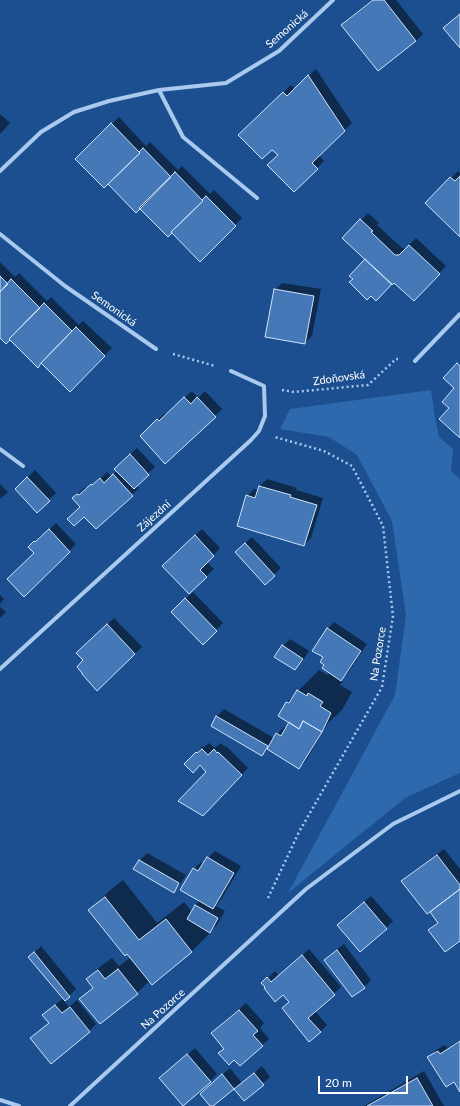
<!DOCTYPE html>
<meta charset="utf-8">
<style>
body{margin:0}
#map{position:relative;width:460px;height:1106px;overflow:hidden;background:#1b4f8f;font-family:Lato,sans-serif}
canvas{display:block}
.scale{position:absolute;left:318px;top:1076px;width:90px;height:18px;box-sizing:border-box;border:2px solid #fff;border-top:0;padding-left:5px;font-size:12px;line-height:14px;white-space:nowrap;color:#fff;-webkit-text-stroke:3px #1b4f8f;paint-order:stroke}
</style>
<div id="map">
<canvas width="460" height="1106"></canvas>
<div class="scale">20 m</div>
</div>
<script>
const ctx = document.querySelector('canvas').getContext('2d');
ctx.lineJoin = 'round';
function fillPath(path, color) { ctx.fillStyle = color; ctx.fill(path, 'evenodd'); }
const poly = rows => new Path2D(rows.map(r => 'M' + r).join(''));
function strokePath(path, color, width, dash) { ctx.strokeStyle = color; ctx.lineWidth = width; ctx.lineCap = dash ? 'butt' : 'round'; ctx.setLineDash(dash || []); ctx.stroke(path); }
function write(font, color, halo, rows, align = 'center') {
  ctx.font = font + ' Lato,sans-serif'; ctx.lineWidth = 3; ctx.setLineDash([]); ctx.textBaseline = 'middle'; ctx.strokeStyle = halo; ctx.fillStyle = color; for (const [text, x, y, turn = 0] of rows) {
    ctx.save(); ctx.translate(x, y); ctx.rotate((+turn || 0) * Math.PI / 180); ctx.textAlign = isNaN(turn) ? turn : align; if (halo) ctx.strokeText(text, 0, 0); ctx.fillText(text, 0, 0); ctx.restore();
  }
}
fillPath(poly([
 [431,390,435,418,439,437,453,449,451,471,460,479,460,773,405,798,288,893,395,695,406,615,392,521,357,455,329,437,280,429,290,409]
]), '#2e69ad');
fillPath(poly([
 [372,0,396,0,423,34,416,41,378,70,342,25,349,18],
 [316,69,352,123,319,155,324,161,294,191,279,155,272,148,240,135,291,85,295,89],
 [0,114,10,123,0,134],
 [119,117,146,146,150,142,178,170,182,166,210,194,214,190,242,218,200,260,172,232,77,159],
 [458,171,460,173,460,235,427,203],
 [368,213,379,223,377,225,402,248,406,248,416,238,446,266,421,293,394,281,354,279,366,259,344,238],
 [0,262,15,277,19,273,47,301,51,297,79,325,83,321,112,348,70,390,42,362,38,366,10,339,0,337],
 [282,283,321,289,312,336,305,343,275,290],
 [192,391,198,398,205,391,222,409,215,416,141,436,165,413,167,415],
 [137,448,155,467,136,485,139,488,132,495,81,507,74,498,85,487,87,489,99,478,100,479,107,472,111,476,117,471,115,469],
 [35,470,56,493,37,511,16,489],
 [267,479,297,488,296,490,323,498,311,538,304,545,247,496,254,489,259,490,260,486],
 [0,484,8,492,0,499],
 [56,523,76,544,24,596,35,553,29,547,41,535,43,536],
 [202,529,220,548,207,562,214,569,189,593,170,559],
 [252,537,281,568,265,583,243,545],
 [193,592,223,623,203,643,173,612],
 [0,595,4,599,0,604],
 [0,607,6,612,0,618],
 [114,618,142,647,97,689,85,660,85,646],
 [334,622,367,644,348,673,341,680,343,681,340,685,352,692,342,710,328,723,306,761,299,768,268,749,262,755,212,725,217,716,224,709,274,738,277,734,284,727,287,728,289,723,279,715,287,702,319,670,328,675,330,672,325,664,324,657,328,629],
 [290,639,309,651,302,662,295,669,276,656,283,646],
 [209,743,215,748,221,743,225,747,226,746,248,768,210,808,207,772,200,764,185,764,203,746,205,747],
 [444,849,460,869,460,939,429,930,438,922,430,910,403,881,410,874],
 [215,851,241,866,220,901,216,906,225,911,217,925,209,933,210,933,192,951,152,983,150,980,137,993,81,999,94,986,88,979,101,966,112,958,119,966,131,957,90,910,108,892,123,880,157,923,184,902,192,912,195,905,200,900,182,889,194,869,201,862,204,864,208,858],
 [147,853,186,875,180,884,173,891,140,860],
 [371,896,393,921,386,928,346,918],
 [344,944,371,980,364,987,325,960,332,953],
 [41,946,76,989,64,1001,69,1007,77,1000,96,1024,89,1031,31,1038,49,1023,44,1015,63,998,30,957],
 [309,949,341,987,315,1011,327,1025,320,1032,290,1002,283,994,267,987,263,983,275,971,279,976],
 [246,1003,264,1023,260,1028,269,1039,262,1045,225,1048,219,1026],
 [460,1040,460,1090,454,1080,429,1057,436,1050,445,1045,447,1048],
 [195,1048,217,1074,210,1081,168,1071],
 [262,1066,270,1077,244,1100,234,1087,211,1106,208,1087,230,1068,242,1083],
 [424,1071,444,1106,364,1106]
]), '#0007');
const building = poly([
 [373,0,384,0,416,41,378,71,341,25,373,0],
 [460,14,460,48,443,28,460,14],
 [308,75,345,131,312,163,318,169,294,192,267,165,278,155,272,150,262,159,238,135,283,92,287,96,308,75],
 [111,123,140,153,108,184,104,188,75,159,111,123],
 [143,148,171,177,136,213,108,184,140,153,139,152,143,148],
 [175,172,203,201,171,232,172,233,168,237,139,208,175,172],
 [460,176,460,237,425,203,450,177,455,181,460,176],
 [206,196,236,226,200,262,171,232,203,201,202,200,206,196],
 [360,219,373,231,371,232,395,255,399,255,409,245,440,274,414,301,394,283,392,285,342,238,360,219],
 [365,259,392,284,376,301,371,296,367,300,349,282,353,279,349,276,365,259],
 [0,276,8,284,0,292,0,276],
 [11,279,40,308,9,339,10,340,6,344,0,338,0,292,11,279],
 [274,289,314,296,305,344,265,337,274,289],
 [44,303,72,331,41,363,38,368,9,339,44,303],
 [76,327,105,356,70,392,41,363,76,327],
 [457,363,460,366,460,438,439,419,449,408,442,402,454,388,443,378,457,363],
 [184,397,191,404,197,397,216,417,165,464,140,436,157,419,159,421,184,397],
 [130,454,149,475,134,489,114,469,130,454],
 [113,474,133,496,96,529,84,517,74,526,67,519,80,507,72,498,77,494,79,495,91,484,92,485,100,478,104,483,113,474],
 [27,477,50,501,37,513,15,489,27,477],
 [259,486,291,495,290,497,317,505,304,546,237,526,246,495,255,498,259,486],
 [49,529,70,552,24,597,7,579,34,553,28,547,34,541,35,542,49,529],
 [195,535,214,556,200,570,207,577,189,594,162,566,195,535],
 [245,543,275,576,265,585,235,552,245,543],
 [185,598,217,631,203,645,171,612,185,598],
 [107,624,135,654,97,691,82,674,82,673,77,667,83,660,76,653,107,624],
 [327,628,361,651,341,681,322,668,324,665,320,662,323,657,312,651,327,628],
 [282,645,303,659,295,670,274,657,282,645],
 [297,690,307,696,308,693,323,702,320,706,331,713,322,732,303,721,299,729,278,716,286,702,289,703,297,690],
 [216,716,268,746,262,756,211,726,216,716],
 [303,721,322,732,299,769,267,749,276,733,281,736,289,722,299,729,303,721],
 [202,749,208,755,214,749,217,753,218,752,242,775,203,816,178,801,206,772,200,765,193,773,184,764,196,752,197,753,202,749],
 [437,855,460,885,460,889,427,914,401,881,437,855],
 [207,857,234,873,213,909,180,890,193,868,198,871,207,857],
 [139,860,179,883,174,893,133,869,139,860],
 [460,889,460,941,445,952,428,930,438,923,430,912,460,889],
 [105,897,139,940,166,919,192,952,152,985,127,954,125,956,88,910,105,897],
 [364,902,387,929,360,952,337,925,364,902],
 [195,905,218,918,210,933,187,919,195,905],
 [337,950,365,988,352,997,324,960,337,950],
 [34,952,70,997,65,1001,28,957,34,952],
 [302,955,335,995,308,1018,321,1032,309,1042,282,1008,289,1002,283,995,275,1002,264,988,265,987,261,983,267,977,271,982,302,955],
 [118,969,138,994,100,1024,79,999,93,988,86,979,98,970,105,979,118,969],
 [55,1005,62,1013,70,1007,90,1032,51,1064,30,1038,49,1023,42,1015,55,1005],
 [239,1010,258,1031,253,1035,263,1046,240,1066,234,1060,229,1065,218,1053,224,1049,211,1033,239,1010],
 [460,1041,460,1092,454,1082,446,1087,427,1057,438,1051,440,1054,460,1041],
 [187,1054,211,1082,183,1106,159,1078,187,1054],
 [254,1073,264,1085,244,1101,234,1089,254,1073],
 [222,1074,234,1089,213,1106,210,1106,200,1094,222,1074],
 [417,1078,433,1106,367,1106,417,1078]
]);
fillPath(building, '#4478b7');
strokePath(building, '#cfe3fa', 1);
strokePath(poly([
 [173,354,215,366],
 [282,390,294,392,368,385,396,359,398,359],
 [268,898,299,832,382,687,393,616,383,526,352,466,324,451,275,437]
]), '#a9c9ee', 2.5, [2, 3]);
strokePath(poly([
 [159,90,183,137,257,198],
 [0,171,41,132,74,112,109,101,159,90,226,83,279,51,333,0],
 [0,234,65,286,156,349],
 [415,361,460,314],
 [0,449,23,466],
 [0,669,251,440,259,431,265,416,264,386,231,371],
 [0,1100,19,1106],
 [70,1106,306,889,393,824,460,791]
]), '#a9c9ee', 4);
write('11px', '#fff', '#1b4f8f', [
 ["Semonická",287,29,-41],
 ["Semonická",114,309,35],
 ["Zdoňovská",339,378,-8],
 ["Zájezdní",154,516,-42],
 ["Na Pozorce",378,654,-81],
 ["Na Pozorce",163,1009,-42]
]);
</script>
